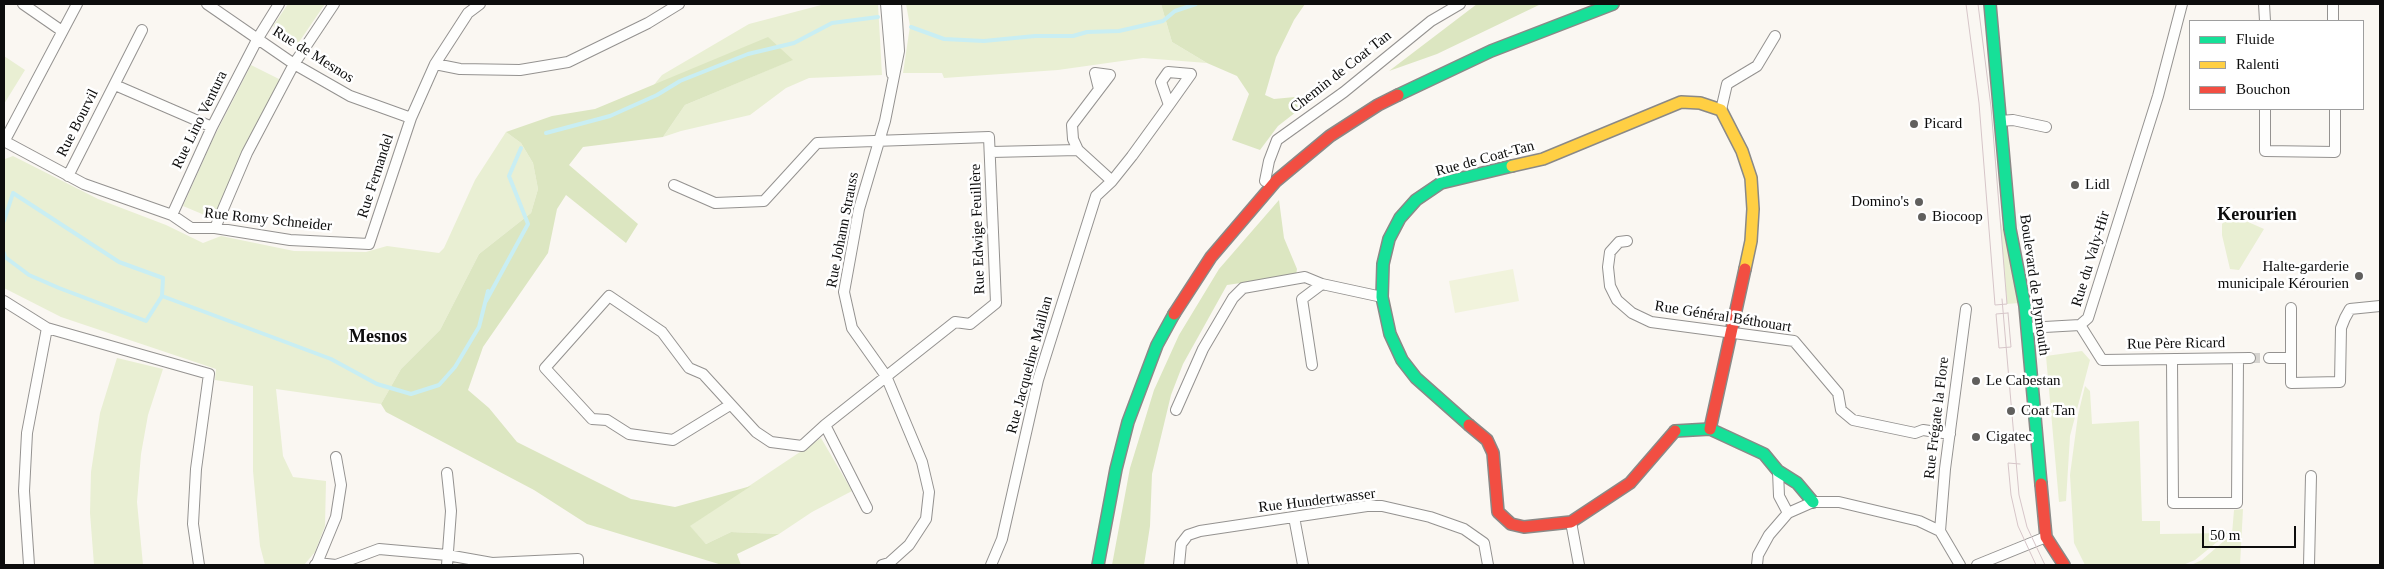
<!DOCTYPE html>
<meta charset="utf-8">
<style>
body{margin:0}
#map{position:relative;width:2384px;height:569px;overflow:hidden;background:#faf7f2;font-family:"Times New Roman",serif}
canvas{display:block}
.frame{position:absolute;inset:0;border:5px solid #0d0d0d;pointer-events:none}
.legend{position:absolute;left:2189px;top:20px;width:175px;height:90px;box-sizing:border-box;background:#fff;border:1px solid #9e9e9e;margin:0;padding:6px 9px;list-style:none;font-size:15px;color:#0d0d0d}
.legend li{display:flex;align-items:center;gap:10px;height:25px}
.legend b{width:25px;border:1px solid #9e9e9e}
.scale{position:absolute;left:2202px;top:526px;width:94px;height:22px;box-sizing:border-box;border:2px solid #0d0d0d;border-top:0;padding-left:6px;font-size:15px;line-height:18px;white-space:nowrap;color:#0d0d0d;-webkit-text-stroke:4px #fff;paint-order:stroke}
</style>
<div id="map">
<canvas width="2384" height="569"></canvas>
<div class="frame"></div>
<ul class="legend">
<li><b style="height:6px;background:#16e098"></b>Fluide</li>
<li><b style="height:6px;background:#ffcf43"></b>Ralenti</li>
<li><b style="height:6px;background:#f24e42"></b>Bouchon</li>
</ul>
<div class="scale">50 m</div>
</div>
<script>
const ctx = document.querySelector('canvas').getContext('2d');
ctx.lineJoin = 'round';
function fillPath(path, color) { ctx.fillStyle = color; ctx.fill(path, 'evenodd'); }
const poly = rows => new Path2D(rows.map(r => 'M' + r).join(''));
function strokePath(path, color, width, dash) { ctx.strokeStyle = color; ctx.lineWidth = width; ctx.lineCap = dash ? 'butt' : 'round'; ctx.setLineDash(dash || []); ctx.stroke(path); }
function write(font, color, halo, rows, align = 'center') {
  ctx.font = font + ' "Times New Roman",serif'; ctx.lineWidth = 5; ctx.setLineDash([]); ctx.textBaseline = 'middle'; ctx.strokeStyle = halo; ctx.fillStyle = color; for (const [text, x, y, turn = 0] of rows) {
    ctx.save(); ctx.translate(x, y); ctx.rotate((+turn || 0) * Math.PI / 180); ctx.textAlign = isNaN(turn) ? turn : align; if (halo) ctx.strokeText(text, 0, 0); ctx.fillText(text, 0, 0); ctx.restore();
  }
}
fillPath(poly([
 [288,4,325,4,297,45,273,26],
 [825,4,878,4,882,75,809,78,786,88,750,115,681,131,663,137,685,105,792,60,694,70,653,86,662,75,749,24],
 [906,4,1161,4,1172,42,1207,63,1143,58,1058,70,944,78,942,73,903,73,910,26],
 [4,56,25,70,4,104],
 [251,65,281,80,214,219,183,206,213,139],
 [506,132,521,143,533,163,538,189,531,213,479,254,440,330,401,369,381,404,276,389,283,456,293,477,326,481,325,526,315,552,304,565,265,565,260,546,253,471,253,386,215,380,216,369,61,317,4,288,4,163,5,159,13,156,98,199,166,225,203,243,221,236,294,251,366,252,387,246,439,253,444,248,475,180],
 [2230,214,2264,229,2239,270,2230,269,2222,235,2222,224],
 [2000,218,2009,255,2019,303,2007,304],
 [2082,351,2090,360,2070,436,2066,501,2059,502,2046,356],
 [117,358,163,369,148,415,141,454,137,502,143,565,94,565,90,513,91,472,100,413],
 [2085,386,2090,391,2092,424,2139,421,2142,521,2160,521,2160,534,2228,533,2195,560,2183,565,2085,565,2074,543,2070,475,2078,415],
 [821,438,852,491,812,512,779,534,731,532,706,544,689,526],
 [2243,509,2240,565,2191,565,2202,560,2232,534,2234,510]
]), '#e9efd3');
fillPath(poly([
 [1161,4,1305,4,1294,20,1276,57,1265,95,1274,99,1295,97,1305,105,1278,126,1260,150,1232,140,1249,94,1237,76,1207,63,1172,42],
 [1477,4,1541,4,1437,54,1389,71],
 [768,37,793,60,685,105,663,137,583,147,569,165,638,224,626,243,566,195,557,209,548,253,483,347,468,390,489,408,517,442,631,499,675,507,751,486,690,526,706,544,731,532,779,534,737,554,741,565,722,565,587,524,534,490,386,412,381,404,401,369,440,330,479,254,531,213,538,189,533,163,521,143,506,132,552,116,595,109],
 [1279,200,1284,238,1297,269,1296,275,1227,285,1183,364,1171,395,1152,474,1150,526,1144,565,1112,565,1130,468,1154,390,1179,335,1219,269]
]), '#dce6c1');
fillPath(poly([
 [1513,269,1519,301,1455,313,1449,281]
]), '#f1f3dc');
strokePath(poly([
 [911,27,944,39,984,41,1035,36,1073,36,1087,32,1119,31,1163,21,1175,11,1196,4],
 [546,133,610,116,657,95,680,81,748,54,794,43,832,23,878,17],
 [4,221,13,193,119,262,163,278,162,296,146,321,59,288,29,275,5,257,4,253],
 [162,296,331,359,377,384,411,394,439,385,455,367,479,327,488,291,486,301,528,224,509,176,521,148]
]), '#c9eef3', 4);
strokePath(poly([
 [2250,358,2269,358]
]), '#d6d4d0', 10, [10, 5]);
const street = poly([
 [23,4,62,31],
 [207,4,294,64,350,96,411,118],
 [886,4,892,74],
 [2264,4,2265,21],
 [2333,4,2333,21],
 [435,64,460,69,520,70,568,62,648,23,679,4],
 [115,85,212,127],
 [2265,109,2265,151,2335,152,2335,109],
 [1721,110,1727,84,1757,66,1775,36],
 [2000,121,2013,120,2046,127],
 [4,141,84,184,172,215,191,228,215,228,290,240,369,244,411,118,435,64,468,13,480,4],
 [4,142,77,4],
 [1078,150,1073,139,1072,125,1110,75,1095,73,1099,89],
 [991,152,1078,150,1112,181,1096,196,1038,380,1002,539,991,565],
 [68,176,142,30],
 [1112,181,1132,156,1169,105,1191,74,1168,72,1161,82,1169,105],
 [1265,181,1269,161,1277,140,1344,92,1431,21,1460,4],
 [674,185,715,203,764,201,817,143,989,137,996,303,970,324,955,322,825,425,802,446,771,442,756,432,703,374,689,368,662,332,609,296,545,368,592,419,607,420,629,434,673,440,730,405],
 [172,215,212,127,258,38,279,4],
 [215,228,247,153,294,64,334,4],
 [1627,241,1619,242,1610,252,1608,267,1610,286,1617,300,1632,313,1651,322,1794,341,1838,393,1841,410,1853,420,1915,433,1923,430,1950,434],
 [4,301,47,328,209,374,196,469,193,524,199,565],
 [2291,308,2291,383,2340,382,2341,328,2345,318,2350,309,2380,306],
 [2080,325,2102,360,2250,358],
 [2027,328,2080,325,2088,318,2158,96,2182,4],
 [2269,358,2291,358],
 [2172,360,2173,503,2237,503,2238,359],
 [1312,365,1302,299,1322,284],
 [1176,410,1203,349,1233,298,1243,288,1305,277,1322,284,1382,297],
 [825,425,867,508],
 [1778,471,1779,496,1788,513],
 [447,473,451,511,447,565],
 [1294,517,1303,565],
 [1571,522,1579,565],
 [1940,531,1945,469,1966,309],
 [317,563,336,517,341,485,336,457],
 [29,565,24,491,27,433,47,328],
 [315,565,317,563,336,565,379,549,447,555,492,563,578,559,578,565],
 [882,565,889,563,909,545,926,519,929,492,922,462,886,376,852,328,844,292,859,209,885,121,899,51,896,4],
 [1179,565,1181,544,1188,535,1200,531,1367,506,1382,506,1430,517,1464,529,1484,543,1488,565],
 [1757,565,1758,555,1769,535,1788,513,1813,502,1839,502,1919,521,1940,531,1960,565],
 [1977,565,2046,537],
 [2309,565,2311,476]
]);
const fast = poly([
 [1990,4,2010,229,2025,306,2041,484],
 [1398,95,1491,51,1613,4],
 [1469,425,1416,378,1402,360,1390,334,1382,297,1383,264,1389,239,1400,218,1416,200,1441,183,1512,166],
 [1675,431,1710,429,1764,454,1778,471,1797,483,1813,502],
 [1098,565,1116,469,1128,422,1157,345,1174,314]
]);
const slow = poly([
 [1512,166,1543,159,1681,102,1700,103,1721,110,1742,151,1751,178,1753,209,1751,241,1745,269]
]);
const jam = poly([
 [1174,314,1211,257,1276,181,1330,136,1378,105,1398,95],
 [1469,425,1487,440,1493,453,1498,512,1511,524,1524,527,1571,522,1630,483,1675,431],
 [1710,429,1745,269],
 [2041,484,2046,537,2064,565]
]);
strokePath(street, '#949290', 12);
strokePath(fast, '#8a8987', 14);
strokePath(slow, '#8a8987', 14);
strokePath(jam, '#8a8987', 14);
strokePath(street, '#fefefd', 10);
strokePath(fast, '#16e098', 11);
strokePath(slow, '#ffcf43', 11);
strokePath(jam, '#f24e42', 11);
strokePath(poly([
 [1966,4,1979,103,1995,305,2007,304,1991,107,1978,4],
 [2002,299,2019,495,2027,527,2045,565],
 [2008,313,2011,347,1999,348,1996,314,2008,313],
 [2020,464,2008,463,2011,495,2018,526,2036,565]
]), '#d6c5c8', 1);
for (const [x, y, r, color] of [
 [1914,124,5,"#605f5d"],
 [2075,185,5,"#605f5d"],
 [1919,202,5,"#605f5d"],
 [1922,217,5,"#605f5d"],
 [2359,276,5,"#605f5d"],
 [1976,381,5,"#605f5d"],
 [2011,411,5,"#605f5d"],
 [1976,437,5,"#605f5d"]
]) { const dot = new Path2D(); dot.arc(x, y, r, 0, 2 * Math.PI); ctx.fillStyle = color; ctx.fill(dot); strokePath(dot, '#fff', 2); }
write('15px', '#0d0d0d', '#fff', [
 ["Rue de Mesnos",313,55,32],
 ["Chemin de Coat Tan",1341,72,-38],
 ["Rue Lino Ventura",200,120,-64],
 ["Rue Bourvil",78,123,-63],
 ["Rue de Coat-Tan",1485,159,-15],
 ["Rue Fernandel",376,176,-72],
 ["Rue Romy Schneider",268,220,6],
 ["Rue Edwige Feuillère",978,229,-92],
 ["Rue Johann Strauss",843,230,-79],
 ["Rue du Valy-Hir",2091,259,-73],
 ["Boulevard de Plymouth",2034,285,82],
 ["Rue Général Béthouart",1723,317,9],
 ["Rue Père Ricard",2176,344,-1],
 ["Rue Jacqueline Maillan",1030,365,-75],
 ["Rue Frégate la Flore",1937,418,-83],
 ["Rue Hundertwasser",1317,501,-7]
]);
write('15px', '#0d0d0d', '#fff', [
 ["Picard",1924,124],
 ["Lidl",2085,185],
 ["Domino's",1909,202,"right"],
 ["Biocoop",1932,217],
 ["Halte-garderie",2349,267,"right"],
 ["municipale Kérourien",2349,284,"right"],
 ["Le Cabestan",1986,381],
 ["Coat Tan",2021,411],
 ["Cigatec",1986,437]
], 'left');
write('bold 18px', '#0d0d0d', '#fff', [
 ["Kerourien",2257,215],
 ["Mesnos",378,337]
]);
</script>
